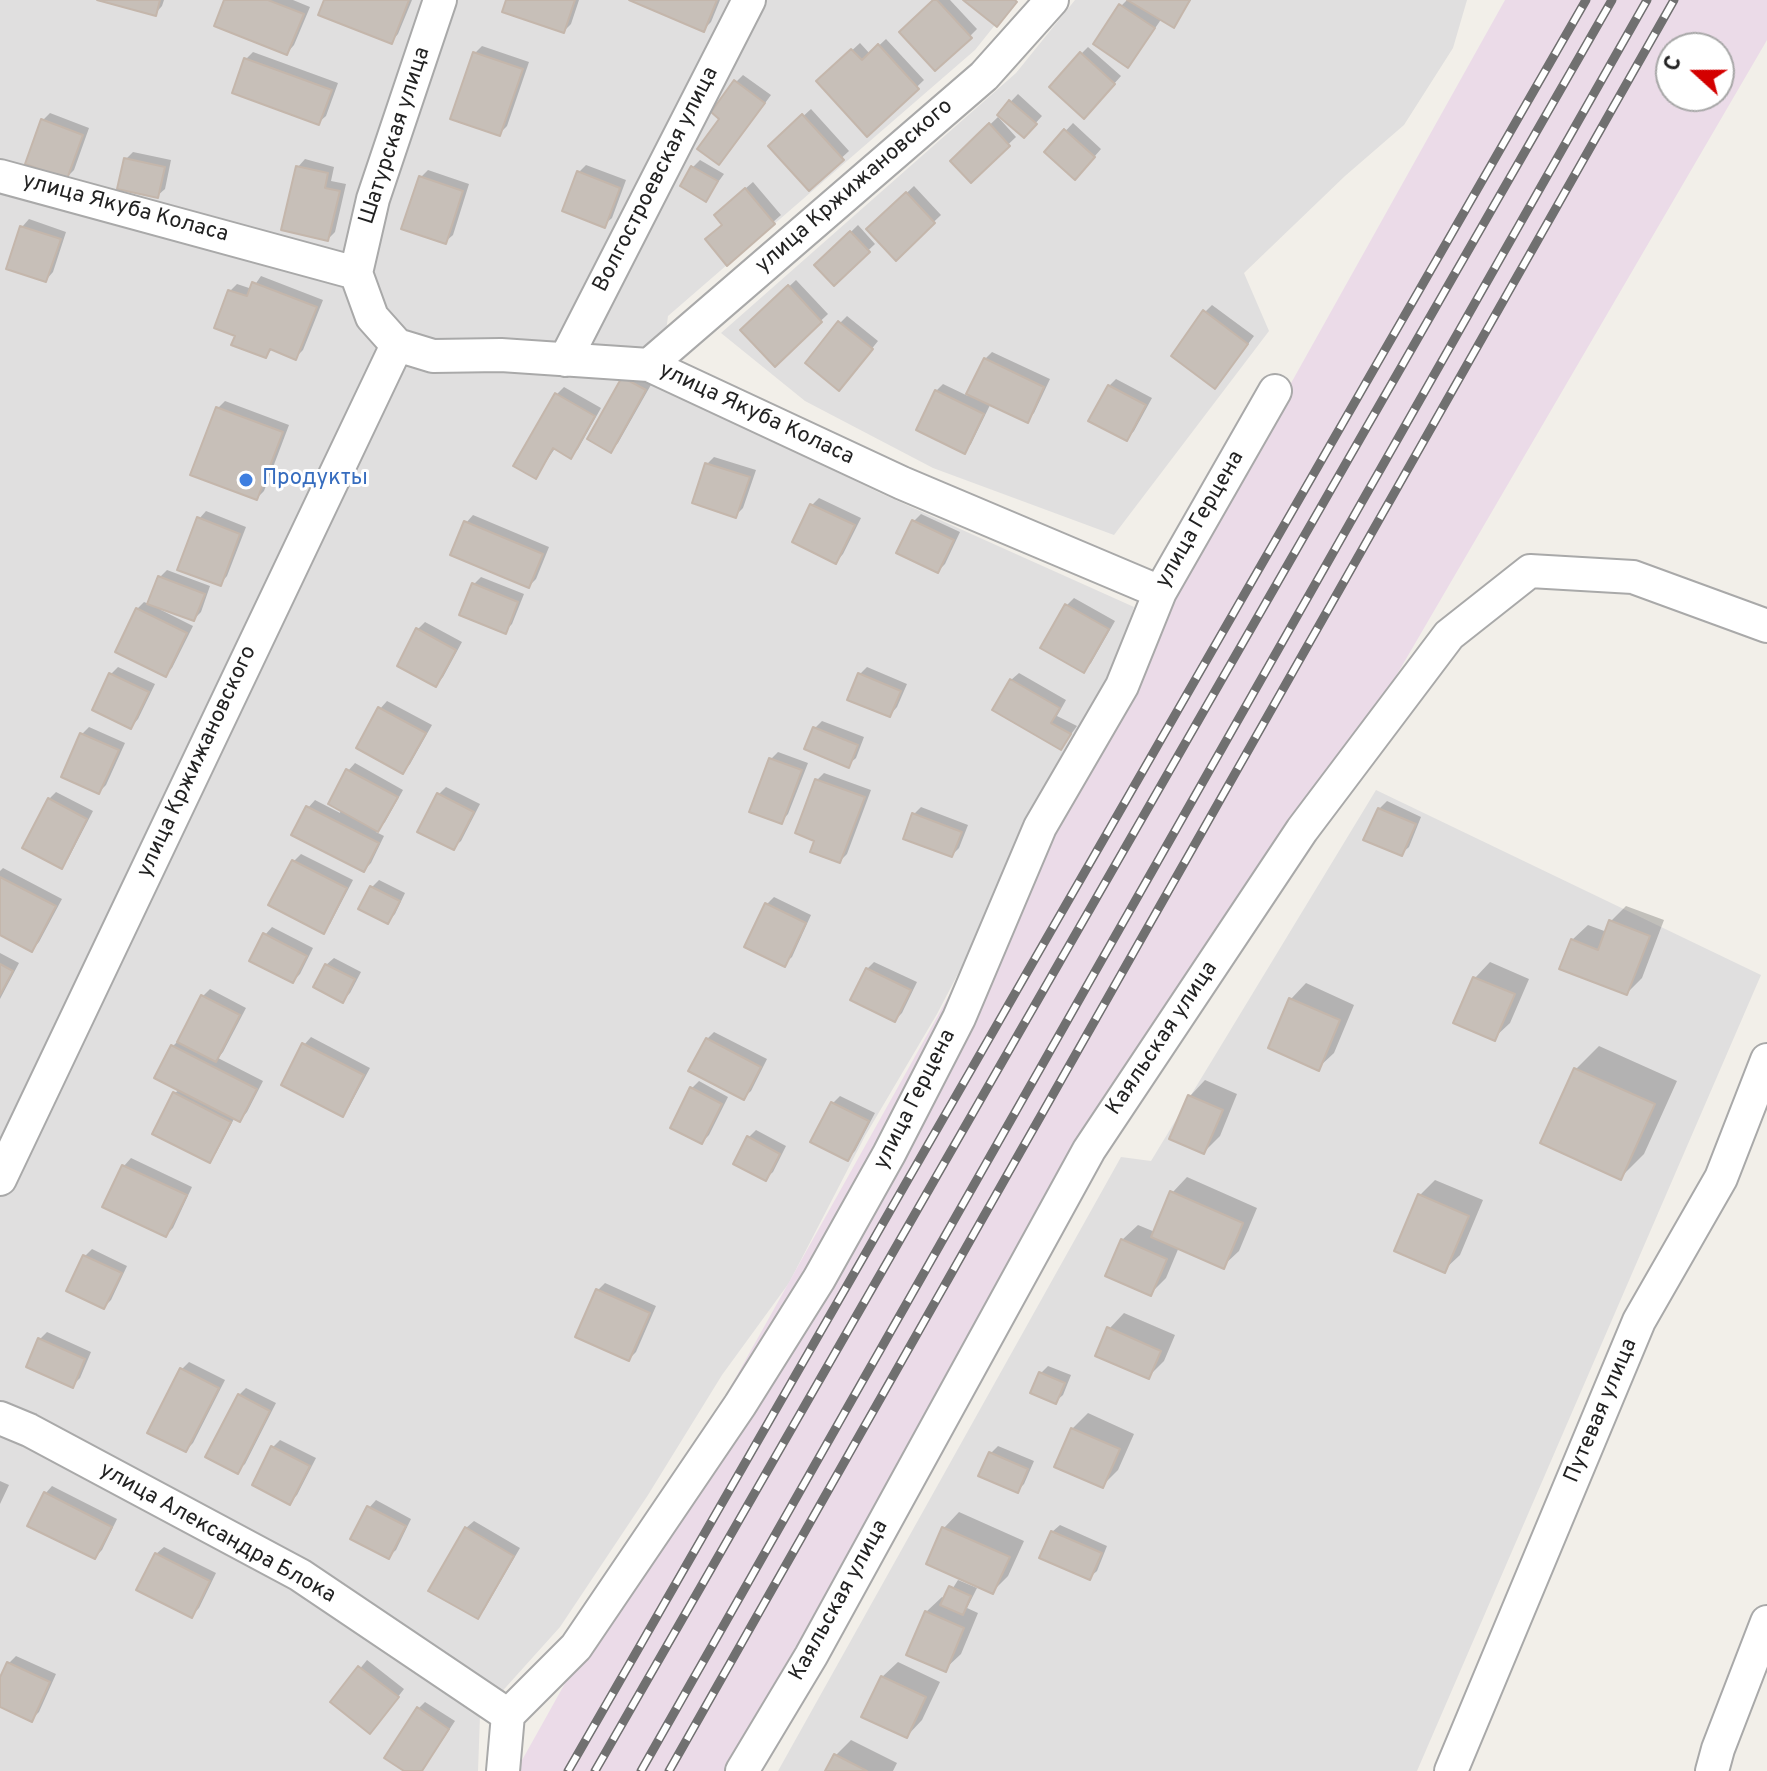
<!DOCTYPE html>
<meta charset="utf-8">
<style>
body{margin:0}
#map{position:relative;width:1767px;height:1771px;overflow:hidden;background:#f2efe9;font-family:Overpass,sans-serif}
canvas{display:block}
.north{position:absolute;left:1655px;top:32px;width:80px;height:80px;box-sizing:border-box;background:#fff;border:2px solid #a7a7a7;border-radius:50%;rotate:291deg;font-size:22px;font-weight:700;line-height:32px;text-align:center;color:#222}
.north::after{content:'';display:block;margin:auto;width:28px;height:36px;background:#d40000;clip-path:polygon(50% 0,100% 100%,50% 72%,0 100%)}
</style>
<div id="map">
<canvas width="1767" height="1771"></canvas>
<div class="north">С</div>
</div>
<script>
const ctx = document.querySelector('canvas').getContext('2d');
ctx.lineJoin = 'round';
function fillPath(path, color) { ctx.fillStyle = color; ctx.fill(path, 'evenodd'); }
const poly = rows => new Path2D(rows.map(r => 'M' + r).join(''));
function strokePath(path, color, width, dash) { ctx.strokeStyle = color; ctx.lineWidth = width; ctx.lineCap = dash ? 'butt' : 'round'; ctx.setLineDash(dash || []); ctx.stroke(path); }
function write(font, color, halo, rows, align = 'center') {
  ctx.font = font + ' Overpass,sans-serif'; ctx.lineWidth = 6; ctx.setLineDash([]); ctx.textBaseline = 'middle'; ctx.strokeStyle = halo; ctx.fillStyle = color; for (const [text, x, y, turn = 0] of rows) {
    ctx.save(); ctx.translate(x, y); ctx.rotate((+turn || 0) * Math.PI / 180); ctx.textAlign = isNaN(turn) ? turn : align; if (halo) ctx.strokeText(text, 0, 0); ctx.fillText(text, 0, 0); ctx.restore();
  }
}
fillPath(poly([
 [0,0,1015,0,975,50,668,316,659,385,880,493,1134,607,1106,690,937,1014,865,1136,789,1283,722,1375,648,1495,560,1627,480,1716,478,1771,0,1771],
 [1075,0,1467,0,1453,48,1404,125,1345,176,1244,273,1269,331,1114,535,933,468,805,401,721,333,1016,73],
 [1376,790,1761,975,1417,1771,778,1771,1121,1157,1151,1161]
]), '#e0dfdf');
fillPath(poly([
 [1505,0,1767,0,1767,40,1378,707,728,1771,516,1771],
 [1671,48,1719,48,1719,96,1671,96]
]), '#ebdbe8');
fillPath(poly([
 [105,0,164,0,162,6,155,14],
 [226,0,293,0,310,7,294,45,287,53],
 [326,0,412,0,398,34,391,42],
 [508,0,579,0,571,24,564,31],
 [634,0,720,0,711,22,704,29],
 [935,0,950,0,977,29,970,36],
 [1127,0,1191,0,1174,25,1162,18,1135,58,1121,6],
 [886,39,924,80,868,134,819,81,860,43,870,54],
 [482,46,529,62,507,126,500,133,475,53],
 [1088,47,1121,76,1091,110,1081,54],
 [253,52,338,83,326,116,318,123,246,59],
 [743,75,771,95,726,156,722,118,736,82],
 [1018,94,1042,116,1024,136,999,114],
 [811,109,849,151,809,188,771,146],
 [50,113,89,128,74,170,67,177,43,120],
 [998,117,1016,137,971,180,952,161],
 [1073,123,1101,149,1082,171,1046,152],
 [133,152,171,160,165,189,157,196,126,159],
 [305,159,334,167,331,181,346,184,335,232,328,239,298,167],
 [700,160,724,174,706,199,693,167],
 [586,165,626,180,612,218,604,225,579,172],
 [428,170,469,184,453,235,445,242,421,177],
 [753,182,781,215,727,263,723,208],
 [914,186,941,215,896,258,869,229],
 [29,219,66,232,53,272,46,280,22,227],
 [858,225,875,244,834,283,817,265],
 [261,276,323,300,303,350,296,357,273,348,266,356,237,335,230,291,237,284,252,289],
 [796,280,828,314,775,364,743,330],
 [1212,305,1254,336,1222,379,1205,312],
 [847,316,878,341,846,381,840,323],
 [992,352,1050,379,1034,413,1027,420,991,403,971,444,964,452,936,391,943,384,968,396,985,359],
 [631,371,652,383,618,443,611,450,590,438],
 [1116,379,1152,398,1134,431,1127,439,1109,386],
 [564,387,601,408,578,449,571,456,556,447,536,476,557,394],
 [225,401,289,425,264,491,257,498,218,408],
 [714,457,756,470,743,508,736,515,707,464],
 [819,498,861,518,843,554,836,562,812,505],
 [206,511,246,527,227,576,220,584,199,519],
 [921,514,960,532,945,564,938,571,914,521],
 [473,515,549,547,536,579,529,586,466,523],
 [167,570,210,586,201,612,194,619,162,607,161,610,193,626,172,668,165,675,137,609,144,602,149,604,160,577],
 [481,577,524,594,512,624,505,631,474,584],
 [1074,598,1115,621,1091,663,1083,670,1043,647,1067,605],
 [425,622,462,642,443,677,436,685,418,629],
 [118,667,155,684,138,719,131,727,94,709,111,674],
 [867,667,907,684,897,707,890,715,859,675],
 [1019,673,1066,700,1057,716,1077,726,1061,748,1011,680],
 [387,701,432,725,410,764,403,772,380,709],
 [822,721,864,737,856,758,848,765,807,748,815,728],
 [89,727,125,743,106,785,99,792,63,776,82,734],
 [778,752,808,763,788,814,781,822,771,759],
 [355,763,403,790,385,822,376,832,384,836,371,863,364,870,308,808,315,800,340,813,348,771],
 [824,773,871,790,847,854,840,861,817,840,817,780],
 [446,787,480,804,461,841,453,848,439,794],
 [56,792,93,811,68,859,61,866,49,799],
 [1387,801,1421,817,1409,847,1401,854,1379,809],
 [921,807,968,825,959,848,952,855,914,814],
 [301,854,353,880,330,924,323,931,294,861],
 [3,868,62,899,39,942,32,950,0,933,0,871],
 [379,880,405,893,395,914,388,922,372,887],
 [774,897,811,915,792,957,784,964,766,905],
 [1626,906,1664,920,1642,978,1627,993,1572,940,1588,925,1607,932,1611,921],
 [272,927,313,948,300,974,293,981,265,935],
 [0,953,19,963,0,999],
 [334,958,361,972,350,993,343,1000,326,965],
 [874,962,917,982,902,1013,895,1020,867,969],
 [1490,962,1529,979,1510,1023,1494,1038,1475,978],
 [1306,983,1354,1005,1334,1053,1318,1068,1291,999],
 [210,989,246,1008,223,1052,218,1058,263,1081,247,1112,240,1120,235,1117,216,1153,209,1161,175,1093,180,1089,173,1046,180,1039,203,996],
 [714,1032,767,1059,751,1091,743,1098,707,1039],
 [311,1037,370,1068,349,1107,342,1114,304,1045],
 [1599,1046,1677,1081,1644,1154,1620,1178,1576,1069],
 [1205,1080,1237,1094,1220,1136,1204,1152,1190,1096],
 [699,1081,728,1097,709,1135,702,1142,692,1088],
 [840,1096,875,1113,855,1151,848,1158,833,1103],
 [756,1130,786,1146,773,1172,765,1179,749,1137],
 [131,1158,192,1187,173,1228,166,1235,105,1206,124,1166],
 [1187,1177,1257,1208,1239,1251,1223,1266,1179,1247,1166,1278,1151,1293,1122,1240,1138,1225,1155,1232,1172,1193],
 [1435,1180,1483,1200,1460,1255,1444,1270,1420,1195],
 [92,1249,127,1266,111,1300,104,1307,85,1256],
 [605,1283,656,1306,636,1352,629,1359,598,1290],
 [1124,1313,1175,1335,1164,1361,1148,1377,1109,1329],
 [47,1332,91,1352,80,1378,72,1386,40,1339],
 [189,1362,225,1380,193,1443,186,1450,182,1369],
 [1048,1366,1071,1375,1063,1395,1055,1402,1041,1373],
 [246,1388,276,1403,245,1464,237,1471,239,1395],
 [1088,1413,1134,1434,1118,1470,1102,1486,1072,1429],
 [280,1440,316,1458,297,1495,290,1502,273,1447],
 [998,1446,1034,1461,1024,1484,1017,1491,991,1453],
 [0,1481,9,1485,0,1504],
 [52,1486,117,1519,102,1550,95,1557,45,1494],
 [376,1500,411,1519,396,1550,388,1557,369,1508],
 [959,1512,1024,1541,1008,1576,993,1591,929,1562,944,1528],
 [474,1521,520,1548,484,1610,477,1617,466,1528],
 [1060,1525,1107,1546,1097,1571,1089,1578,1052,1532],
 [164,1547,216,1573,199,1608,192,1615,156,1554],
 [958,1580,977,1588,967,1608,978,1613,961,1654,945,1669,926,1612,942,1597,946,1599],
 [16,1656,56,1674,39,1712,31,1720,0,1705,0,1682,9,1663],
 [367,1660,404,1689,377,1724,333,1702],
 [898,1662,940,1682,922,1720,907,1736,882,1677],
 [425,1702,455,1721,422,1771,407,1771,418,1709],
 [851,1740,897,1763,893,1771,828,1771,836,1755]
]), '#0003');
const building = poly([
 [97,0,160,0,156,16,97,0],
 [224,0,268,0,304,14,287,55,214,26,224,0],
 [324,0,409,0,392,44,318,15,324,0],
 [506,0,575,0,564,33,502,12,506,0],
 [629,0,717,0,704,32,629,0],
 [933,0,937,0,972,38,935,71,899,32,933,0],
 [963,0,1015,0,1017,2,997,27,963,0],
 [1127,0,1190,0,1174,28,1127,0],
 [1119,4,1155,28,1128,68,1093,44,1119,4],
 [878,44,919,89,867,137,816,81,851,49,862,60,878,44],
 [473,52,523,69,500,136,450,119,473,52],
 [1080,52,1115,84,1084,119,1049,87,1080,52],
 [244,58,332,90,319,125,232,93,244,58],
 [734,80,765,103,719,165,697,149,719,119,711,112,734,80],
 [1009,100,1037,124,1024,138,997,115,1009,100],
 [802,114,844,160,809,191,768,146,802,114],
 [41,119,83,135,67,179,25,164,41,119],
 [989,123,1010,146,971,183,950,161,989,123],
 [1064,129,1095,157,1075,180,1044,152,1064,129],
 [124,158,165,167,158,198,117,189,124,158],
 [296,166,328,173,325,188,340,191,328,241,281,230,296,166],
 [691,166,718,181,706,202,680,186,691,166],
 [577,171,620,188,605,228,562,211,577,171],
 [419,176,463,191,446,244,401,229,419,176],
 [745,188,775,224,727,266,705,239,722,225,714,215,745,188],
 [906,192,935,223,896,261,866,229,906,192],
 [20,226,61,239,46,282,6,269,20,226],
 [850,231,870,252,834,286,814,265,850,231],
 [252,282,317,307,296,360,270,349,266,358,231,345,235,336,214,328,228,290,247,296,252,282],
 [788,285,822,322,775,367,740,330,788,285],
 [1203,310,1248,344,1215,389,1171,356,1203,310],
 [838,321,873,349,839,391,805,363,838,321],
 [984,358,1044,387,1028,423,966,394,984,358],
 [622,377,646,390,611,453,587,439,622,377],
 [1108,385,1146,405,1127,441,1088,421,1108,385],
 [935,390,984,414,965,454,916,430,935,390],
 [555,393,595,416,571,459,553,448,536,479,513,466,555,393],
 [216,407,283,432,257,500,190,475,216,407],
 [705,463,750,477,736,518,692,503,705,463],
 [810,504,855,525,836,564,792,542,810,504],
 [197,517,240,534,221,586,177,570,197,517],
 [912,520,954,540,938,573,896,553,912,520],
 [464,521,543,554,529,588,450,555,464,521],
 [158,576,205,594,194,621,147,604,158,576],
 [472,583,518,602,506,634,459,615,472,583],
 [1065,604,1109,629,1084,673,1040,648,1065,604],
 [136,608,187,633,166,677,115,652,136,608],
 [416,628,456,650,436,687,397,666,416,628],
 [109,673,149,692,131,729,92,710,109,673],
 [858,673,901,691,890,717,847,700,858,673],
 [1010,679,1060,708,1051,723,1071,734,1061,750,992,710,1010,679],
 [378,707,426,733,403,774,356,748,378,707],
 [813,727,858,745,849,768,804,749,813,727],
 [80,733,119,750,99,794,61,777,80,733],
 [769,758,802,770,782,824,749,812,769,758],
 [346,769,398,797,378,832,328,804,346,769],
 [815,779,865,797,840,863,810,852,814,841,795,833,815,779],
 [437,793,474,812,454,850,417,832,437,793],
 [48,798,87,819,62,869,22,848,48,798],
 [306,806,379,843,364,872,291,835,306,806],
 [1378,808,1416,824,1402,856,1363,840,1378,808],
 [912,813,962,832,952,857,903,839,912,813],
 [292,860,347,888,324,934,268,905,292,860],
 [0,877,56,906,32,952,0,935,0,877],
 [370,886,400,901,388,924,358,909,370,886],
 [765,903,806,923,785,967,744,947,765,903],
 [1609,920,1650,936,1627,995,1559,969,1571,939,1598,950,1609,920],
 [263,933,307,956,293,983,249,961,263,933],
 [0,964,13,971,0,995,0,964],
 [325,964,355,979,343,1003,313,987,325,964],
 [866,968,911,990,895,1022,850,1000,866,968],
 [1473,977,1515,994,1495,1041,1453,1023,1473,977],
 [201,995,240,1015,216,1062,177,1042,201,995],
 [1289,998,1340,1020,1319,1071,1268,1048,1289,998],
 [706,1038,761,1067,744,1100,688,1071,706,1038],
 [302,1043,364,1075,343,1117,281,1085,302,1043],
 [171,1045,257,1089,240,1122,154,1078,171,1045],
 [1574,1068,1655,1104,1621,1180,1540,1143,1574,1068],
 [690,1087,722,1104,702,1144,670,1128,690,1087],
 [173,1092,231,1122,210,1163,152,1134,173,1092],
 [1188,1095,1223,1110,1204,1154,1169,1139,1188,1095],
 [831,1102,869,1121,848,1161,810,1142,831,1102],
 [747,1136,780,1154,766,1181,733,1164,747,1136],
 [122,1165,187,1195,166,1237,102,1207,122,1165],
 [1170,1191,1243,1223,1224,1269,1151,1237,1170,1191],
 [1418,1194,1469,1216,1445,1273,1394,1251,1418,1194],
 [1121,1239,1167,1259,1151,1296,1105,1276,1121,1239],
 [83,1255,122,1273,104,1309,66,1291,83,1255],
 [596,1289,650,1313,629,1361,575,1337,596,1289],
 [1107,1327,1161,1351,1149,1379,1095,1356,1107,1327],
 [38,1338,85,1359,73,1388,26,1367,38,1338],
 [180,1368,219,1388,186,1452,147,1433,180,1368],
 [1039,1372,1065,1383,1056,1404,1030,1393,1039,1372],
 [238,1394,270,1411,238,1474,205,1457,238,1394],
 [1071,1428,1120,1449,1103,1488,1054,1467,1071,1428],
 [271,1446,310,1466,290,1505,252,1485,271,1446],
 [989,1452,1028,1469,1018,1493,978,1476,989,1452],
 [44,1492,112,1527,95,1559,27,1526,44,1492],
 [367,1506,406,1526,389,1559,350,1539,367,1506],
 [465,1527,514,1556,478,1619,428,1591,465,1527],
 [942,1527,1010,1557,993,1594,926,1564,942,1527],
 [1051,1531,1102,1553,1090,1580,1039,1558,1051,1531],
 [155,1553,210,1581,192,1618,136,1590,155,1553],
 [949,1586,971,1596,963,1615,940,1605,949,1586],
 [925,1611,964,1628,946,1672,906,1655,925,1611],
 [7,1662,50,1682,32,1722,0,1707,0,1677,7,1662],
 [358,1666,399,1697,370,1734,330,1702,358,1666],
 [881,1676,926,1697,907,1738,861,1717,881,1676],
 [417,1707,449,1729,422,1771,404,1771,384,1758,417,1707],
 [834,1754,867,1771,825,1771,834,1754]
]);
fillPath(building, '#c7bfb8');
strokePath(building, '#c4b6ab', 2);
const street = poly([
 [0,176,356,273,372,317,397,345,433,356,501,355,649,365,902,483,1160,592],
 [356,273,373,199,440,0],
 [565,360,749,0],
 [649,365,984,76,1052,0],
 [0,1179,397,345],
 [0,1418,29,1430,300,1575,508,1715],
 [503,1771,508,1715,576,1647,740,1405,819,1279,889,1154,959,1018,1040,827,1122,686,1160,592,1275,391],
 [742,1771,811,1656,1089,1150,1302,830,1449,635,1530,571,1633,577,1767,626],
 [1451,1771,1639,1321,1721,1178,1767,1060],
 [1712,1771,1718,1749,1767,1622]
]);
strokePath(street, '#a9a9a9', 36);
strokePath(street, '#fff', 32);
const rail = poly([
 [568,1771,1586,0],
 [595,1771,1612,0],
 [641,1771,1647,0],
 [669,1771,1674,0]
]);
strokePath(rail, '#707070', 9);
strokePath(rail, '#fff', 6, [18]);
for (const [x, y, r, color] of [
 [246,480,8,"#3f7fe0"]
]) { const dot = new Path2D(); dot.arc(x, y, r, 0, 2 * Math.PI); ctx.fillStyle = color; ctx.fill(dot); strokePath(dot, '#fff', 3); }
write('22px', '#222', '#fff', [
 ["Шатурская улица",396,136,-72],
 ["Волгостроевская улица",657,180,-63],
 ["улица Кржижановского",855,187,-41],
 ["улица Якуба Коласа",125,209,15],
 ["улица Якуба Коласа",756,415,25],
 ["улица Герцена",1201,520,-60],
 ["улица Кржижановского",198,762,-65],
 ["Каяльская улица",1163,1039,-56],
 ["улица Герцена",916,1100,-63],
 ["Путевая улица",1602,1411,-67],
 ["улица Александра Блока",217,1534,29],
 ["Каяльская улица",840,1601,-61]
]);
write('22px', '#366cbe', '#fff', [
 ["Продукты",262,480]
], 'left');
</script>
